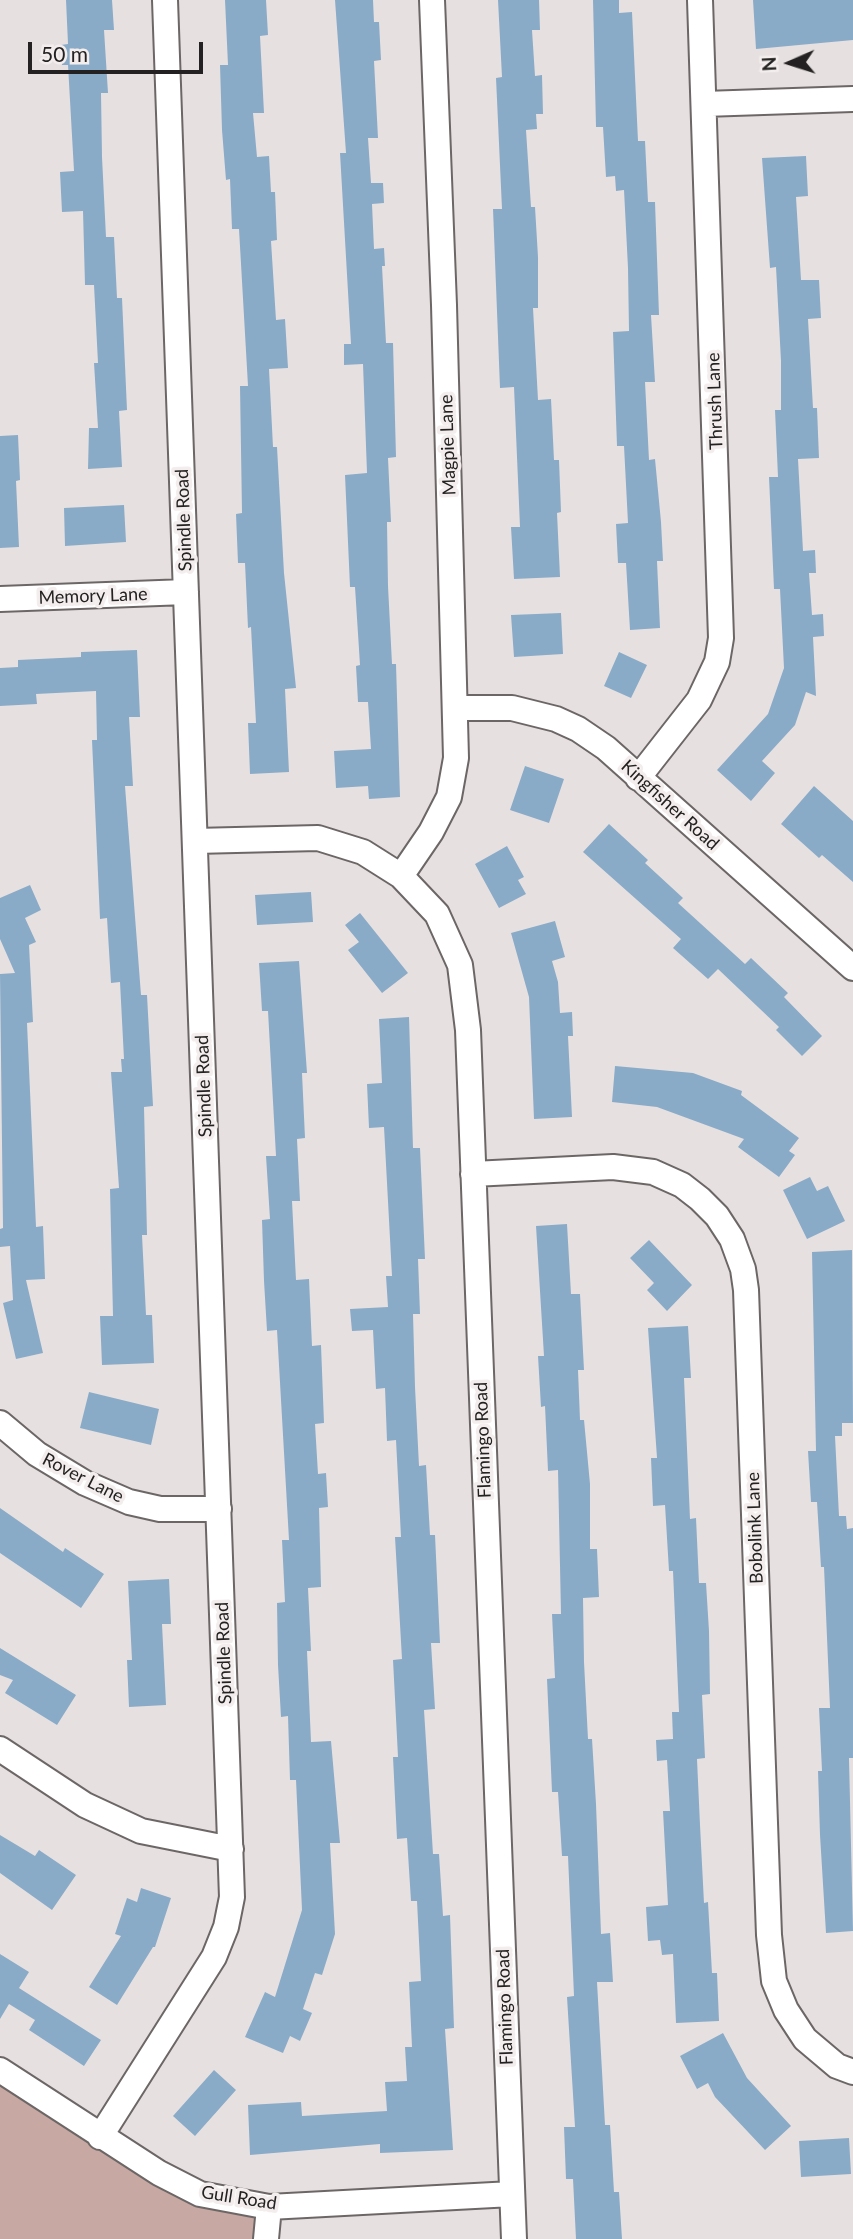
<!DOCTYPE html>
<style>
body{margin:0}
#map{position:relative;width:853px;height:2239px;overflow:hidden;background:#e6e1e0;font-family:Lato,sans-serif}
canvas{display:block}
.north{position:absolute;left:755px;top:28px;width:70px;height:70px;-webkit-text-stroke:5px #f3eeed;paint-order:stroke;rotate:267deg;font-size:19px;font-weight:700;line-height:28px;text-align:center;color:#232121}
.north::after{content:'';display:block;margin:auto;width:24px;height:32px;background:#232121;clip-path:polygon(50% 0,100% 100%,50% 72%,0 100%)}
.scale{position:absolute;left:28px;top:42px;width:175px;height:32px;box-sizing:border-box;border:4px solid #232121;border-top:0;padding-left:9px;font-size:21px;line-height:24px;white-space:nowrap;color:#232121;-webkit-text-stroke:5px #f3eeed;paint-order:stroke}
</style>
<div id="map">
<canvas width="853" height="2239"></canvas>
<div class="north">N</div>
<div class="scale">50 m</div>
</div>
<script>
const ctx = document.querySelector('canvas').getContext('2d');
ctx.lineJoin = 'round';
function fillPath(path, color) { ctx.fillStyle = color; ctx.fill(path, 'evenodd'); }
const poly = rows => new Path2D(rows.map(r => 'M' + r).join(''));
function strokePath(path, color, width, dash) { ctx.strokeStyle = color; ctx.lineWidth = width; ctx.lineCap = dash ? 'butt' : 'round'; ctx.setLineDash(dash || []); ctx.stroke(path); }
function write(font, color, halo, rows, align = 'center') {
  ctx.font = font + ' Lato,sans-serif'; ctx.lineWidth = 7; ctx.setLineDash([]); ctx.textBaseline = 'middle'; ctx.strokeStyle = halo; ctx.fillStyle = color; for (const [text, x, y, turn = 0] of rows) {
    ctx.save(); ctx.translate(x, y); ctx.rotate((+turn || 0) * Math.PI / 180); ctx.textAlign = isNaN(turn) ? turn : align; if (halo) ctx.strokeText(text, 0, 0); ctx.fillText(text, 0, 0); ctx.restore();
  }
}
fillPath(poly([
 [0,2074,179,2192,261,2211,259,2239,0,2239]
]), '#c7a8a2');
fillPath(poly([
 [66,0,112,0,114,30,104,30,108,93,101,93,102,157,106,237,114,237,117,298,122,298,127,410,119,411,122,467,88,469,89,428,98,428,94,363,98,363,94,285,85,285,83,211,62,212,60,172,74,171,68,65,62,65,61,45,68,44],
 [225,0,266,0,268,35,260,36,264,113,253,113,257,157,269,156,271,192,275,192,277,240,271,241,276,320,285,319,288,368,269,369,273,447,277,447,284,573,296,688,285,689,289,772,250,774,248,723,256,723,251,627,248,628,245,563,238,563,236,514,242,513,240,386,248,386,239,229,232,229,230,179,226,180,222,130,220,65,228,65],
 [335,0,373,0,374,22,379,22,381,60,374,61,378,138,368,138,371,183,383,183,384,203,372,204,374,249,384,248,385,266,382,266,386,343,393,343,396,457,388,458,391,522,387,522,388,586,392,664,396,664,400,797,369,799,368,786,336,788,334,751,371,749,368,702,358,702,356,666,360,665,355,587,350,587,345,475,367,473,363,364,344,365,344,344,351,344,340,153,346,153],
 [498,0,539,0,540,30,532,30,535,76,542,75,543,114,536,114,537,129,526,130,531,207,535,207,538,257,538,308,533,308,538,400,551,399,554,460,559,460,561,512,557,513,560,577,514,579,511,527,520,527,514,387,500,388,493,209,502,209,496,78,502,77],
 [593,0,619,0,619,13,632,12,638,141,645,141,648,202,655,202,659,315,651,315,655,382,645,382,649,460,655,459,661,522,663,561,657,561,660,628,630,630,626,563,618,563,616,524,628,523,624,446,617,446,613,332,629,331,628,268,624,190,616,191,615,176,606,177,603,127,596,127],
 [753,0,853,0,853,40,756,49],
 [806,156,808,196,796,197,801,280,819,280,821,318,808,319,813,408,817,408,819,458,798,459,803,551,815,550,816,573,809,573,812,615,823,614,824,636,813,637,816,696,806,692,795,725,762,761,775,773,751,801,717,770,768,714,784,668,780,589,774,589,769,477,778,477,775,410,781,410,781,361,776,267,770,268,762,158],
 [18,435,20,480,16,481,19,547,0,548,0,436],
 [124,505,126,542,65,546,64,508],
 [561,613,563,654,514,657,511,615],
 [137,650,140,717,129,717,133,786,125,786,141,995,147,995,153,1106,144,1107,147,1235,142,1235,146,1315,152,1315,154,1363,102,1365,100,1316,113,1316,110,1189,119,1188,111,1072,122,1072,121,1059,124,1059,120,982,111,983,107,918,100,919,92,740,97,740,96,691,36,694,37,704,0,706,0,668,18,667,18,660,81,657,81,652],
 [619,652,647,665,631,698,604,686],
 [525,766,564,779,549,823,510,810],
 [814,786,853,821,853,882,822,855,819,858,781,824],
 [609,824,648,860,645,863,683,898,678,903,745,964,751,958,788,993,784,997,822,1036,802,1056,776,1030,779,1027,718,969,708,979,673,948,681,939,583,852],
 [507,846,524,877,518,880,526,894,499,908,475,864],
 [30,885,41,910,25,918,36,942,29,945,33,1022,27,1023,36,1227,43,1226,45,1279,26,1280,43,1353,16,1359,3,1303,13,1300,10,1246,0,1247,0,1229,3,1228,0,974,15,973,0,939,0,898],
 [311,892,313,922,257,925,255,895],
 [360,913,408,973,382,993,348,950,359,942,345,925],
 [555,921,565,957,552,961,558,982,560,1013,572,1012,573,1036,568,1036,572,1117,534,1119,529,997,511,933],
 [299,961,307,1073,302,1073,305,1138,297,1139,300,1201,292,1201,296,1280,309,1279,312,1346,321,1345,324,1423,315,1424,318,1474,326,1473,328,1507,319,1508,321,1587,308,1588,311,1651,307,1651,311,1742,331,1741,340,1843,330,1843,335,1934,322,1975,315,1973,303,2009,312,2013,300,2041,290,2036,283,2053,245,2037,265,1992,275,1997,302,1910,296,1780,290,1780,288,1716,281,1717,278,1665,277,1603,285,1602,282,1540,289,1540,277,1330,267,1331,264,1281,262,1220,270,1219,266,1156,276,1156,268,1011,262,1011,259,963],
 [409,1017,413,1148,420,1148,425,1259,418,1259,420,1314,413,1314,415,1387,419,1466,426,1465,430,1535,435,1535,440,1643,431,1643,435,1709,424,1710,433,1854,439,1854,443,1916,450,1915,454,2028,445,2029,453,2150,380,2153,380,2144,250,2155,248,2105,301,2102,302,2116,387,2111,385,2082,407,2081,405,2047,412,2047,409,1982,421,1981,417,1901,411,1901,407,1838,397,1839,393,1757,398,1757,393,1660,402,1659,395,1537,401,1537,396,1440,387,1441,385,1388,376,1389,373,1330,352,1331,350,1309,388,1307,386,1276,392,1276,384,1127,369,1128,367,1084,382,1083,379,1019],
 [615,1066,693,1073,742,1091,741,1095,799,1138,789,1151,795,1155,779,1177,738,1147,744,1139,657,1107,612,1102],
 [810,1177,817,1191,828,1186,845,1221,807,1239,783,1190],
 [567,1224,571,1294,580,1294,584,1370,578,1370,580,1420,584,1420,590,1484,590,1549,597,1549,599,1597,583,1598,584,1662,588,1739,592,1739,596,1804,601,1934,610,1933,613,1982,597,1982,605,2125,610,2125,614,2192,619,2192,622,2239,576,2239,573,2179,566,2179,564,2127,575,2127,567,1997,574,1996,568,1856,562,1856,558,1792,552,1792,547,1679,555,1678,552,1614,561,1614,558,1470,548,1471,545,1406,541,1407,538,1356,544,1356,536,1226],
 [649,1240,692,1285,667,1311,647,1290,654,1283,630,1258],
 [852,1250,853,1423,842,1423,842,1436,835,1436,839,1516,846,1516,847,1529,853,1528,853,1758,849,1758,853,1931,826,1933,820,1835,818,1771,822,1771,819,1708,830,1708,824,1567,821,1567,817,1502,811,1502,808,1451,816,1451,812,1252],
 [688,1326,691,1378,684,1378,690,1519,696,1518,699,1583,706,1583,709,1631,710,1694,702,1695,705,1758,697,1759,700,1825,704,1903,708,1902,712,1973,717,1973,719,2021,676,2023,673,1954,662,1955,660,1940,648,1941,646,1907,668,1905,663,1811,670,1811,667,1760,657,1761,656,1740,673,1739,672,1712,679,1712,673,1571,669,1571,665,1505,653,1506,651,1458,657,1458,648,1328],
 [89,1392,159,1409,151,1445,80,1428],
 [0,1508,63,1552,65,1548,104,1574,81,1608,0,1553],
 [169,1579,171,1624,162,1624,166,1705,129,1707,127,1660,132,1660,128,1581],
 [0,1648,76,1695,57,1725,5,1693,13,1680,0,1675],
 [0,1835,35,1856,39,1850,76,1875,52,1910,0,1873],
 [141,1888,171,1898,155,1947,153,1947,117,2005,89,1987,121,1936,115,1934,127,1898,137,1902],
 [0,1954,29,1972,19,1988,101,2040,84,2066,29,2030,35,2020,9,2004,0,2019],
 [723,2033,747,2078,791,2126,765,2150,715,2097,708,2083,697,2089,680,2056],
 [214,2070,236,2090,195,2136,173,2116],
 [849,2138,851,2174,801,2177,799,2141]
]), '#8aabc8');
const minor = poly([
 [704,104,853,99],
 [0,599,186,592],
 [456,708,512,708,556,719,578,729,606,748,853,968],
 [638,778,699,700,717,662,721,638,700,0],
 [195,841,318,838,363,852,401,876,437,914,460,965,468,1030,514,2239],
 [401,876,431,832,449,797,456,758,444,305,432,0],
 [473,1174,613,1167,653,1172,682,1185,700,1199,717,1216,732,1239,743,1269,746,1290,769,1935,774,1981,786,2010,805,2039,837,2066,853,2072],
 [0,1423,37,1454,85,1483,129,1502,160,1509,219,1509],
 [0,1749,85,1805,141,1831,231,1849],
 [0,2070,159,2173,200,2194,269,2207,512,2194],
 [100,2137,214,1957,226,1927,232,1897,165,0],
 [266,2239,269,2207]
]);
strokePath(minor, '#6c6766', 28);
strokePath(minor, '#fff', 24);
write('18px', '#232121', '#f3eeed', [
 ["Thrush Lane",715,401,-92],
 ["Magpie Lane",448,445,-92],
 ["Spindle Road",184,520,-92],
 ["Memory Lane",93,596,-2],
 ["Kingfisher Road",670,805,42],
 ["Spindle Road",204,1086,-92],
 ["Flamingo Road",483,1440,-92],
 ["Rover Lane",83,1478,27],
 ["Bobolink Lane",755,1528,-92],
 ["Spindle Road",224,1653,-92],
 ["Flamingo Road",505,2007,-92],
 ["Gull Road",239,2198,9]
]);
</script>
